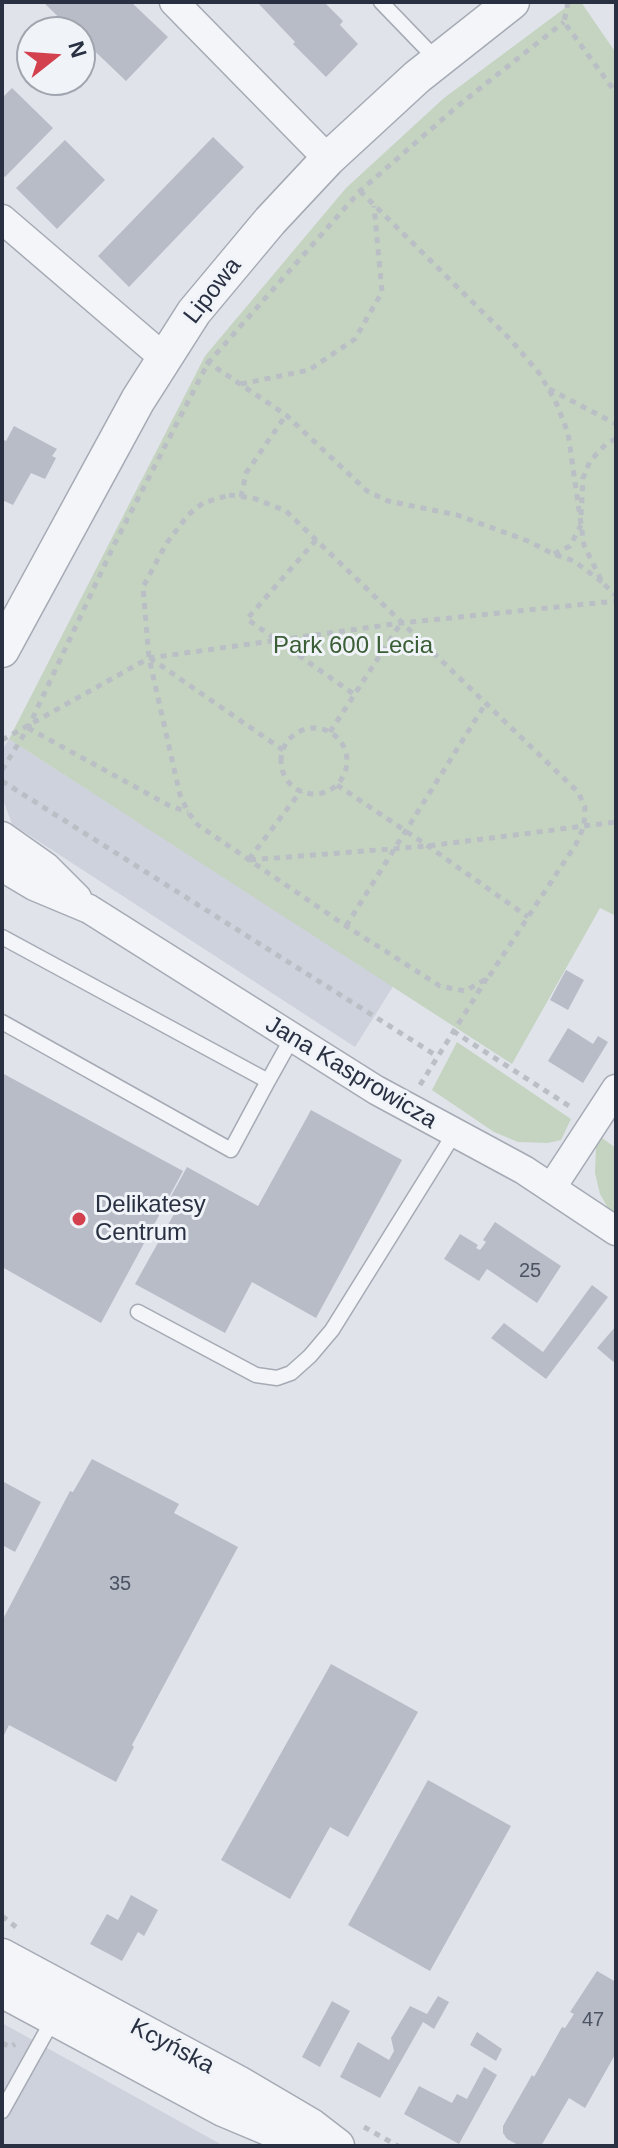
<!DOCTYPE html>
<meta charset="utf-8">
<style>
body{margin:0}
#map{position:relative;width:618px;height:2148px;overflow:hidden;background:#e0e3ea;font-family:Arial,sans-serif}
canvas{display:block}
.frame{position:absolute;inset:0;border:4px solid #283042;pointer-events:none}
.north{position:absolute;left:16px;top:16px;width:80px;height:80px;box-sizing:border-box;background:#f0f3f7;border:2px solid #a0a5af;border-radius:50%;rotate:73deg;font-size:22px;font-weight:700;line-height:32px;text-align:center;color:#283042}
.north::after{content:'';display:block;margin:auto;width:28px;height:36px;background:#d3414f;clip-path:polygon(50% 0,100% 100%,50% 72%,0 100%)}
</style>
<div id="map">
<canvas width="618" height="2148"></canvas>
<div class="frame"></div>
<div class="north">N</div>
</div>
<script>
const ctx = document.querySelector('canvas').getContext('2d');
ctx.lineJoin = 'round';
function fillPath(path, color) { ctx.fillStyle = color; ctx.fill(path, 'evenodd'); }
const poly = rows => new Path2D(rows.map(r => 'M' + r).join(''));
function strokePath(path, color, width, dash) { ctx.strokeStyle = color; ctx.lineWidth = width; ctx.lineCap = dash ? 'butt' : 'round'; ctx.setLineDash(dash || []); ctx.stroke(path); }
function write(font, color, halo, rows, align = 'center') {
  ctx.font = font + ' Arial,sans-serif'; ctx.lineWidth = 6; ctx.setLineDash([]); ctx.textBaseline = 'middle'; ctx.strokeStyle = halo; ctx.fillStyle = color; for (const [text, x, y, turn = 0] of rows) {
    ctx.save(); ctx.translate(x, y); ctx.rotate((+turn || 0) * Math.PI / 180); ctx.textAlign = isNaN(turn) ? turn : align; if (halo) ctx.strokeText(text, 0, 0); ctx.fillText(text, 0, 0); ctx.restore();
  }
}
fillPath(poly([
 [9,739,394,985,355,1047,12,824,2,797,2,750],
 [2,2023,224,2146,2,2146]
]), '#ced2dc');
fillPath(poly([
 [573,2,581,2,616,53,616,916,600,908,512,1064,9,739,205,356,346,188,444,98],
 [457,1042,571,1119,561,1140,548,1143,518,1142,494,1132,432,1090],
 [602,1138,616,1148,616,1215,608,1208,600,1194,595,1173,596,1147]
]), '#c5d4c1');
fillPath(poly([
 [43,2,131,2,168,37,126,81,80,37,80,32,74,32],
 [257,2,324,2,343,21,340,25,358,44,326,77,293,44,295,42],
 [12,88,53,128,5,177,2,174,2,98],
 [213,137,244,167,129,287,98,256],
 [65,140,105,180,57,229,16,188],
 [14,426,57,449,52,456,56,458,45,479,31,473,13,505,2,500,2,439,6,441],
 [566,970,584,980,568,1010,550,1000],
 [568,1028,593,1044,598,1036,608,1042,583,1083,548,1061],
 [2,1073,183,1171,101,1323,2,1267],
 [311,1110,402,1160,316,1318,252,1282,225,1333,135,1284,174,1214,164,1209,187,1167,258,1206],
 [495,1222,561,1266,537,1303,487,1269,479,1281,444,1259,460,1234,478,1245,476,1248,480,1250,486,1242,483,1240],
 [592,1285,608,1297,546,1379,491,1338,504,1323,543,1352],
 [616,1326,616,1364,597,1348],
 [92,1459,179,1504,174,1513,238,1547,132,1745,134,1747,116,1782,9,1725,2,1739,2,1621,70,1491,73,1492],
 [2,1481,41,1502,15,1552,2,1545],
 [331,1664,418,1712,348,1837,330,1827,290,1899,221,1860],
 [428,1780,511,1826,430,1971,348,1925],
 [131,1895,158,1910,144,1936,138,1932,122,1961,90,1944,107,1914,118,1920],
 [597,1971,616,1982,616,2053,585,2108,569,2098,541,2146,520,2146,507,2139,503,2133,503,2126,532,2075,534,2077,562,2027,565,2028,574,2014,570,2012],
 [438,1996,449,2002,434,2029,423,2022,380,2098,340,2077,358,2042,389,2060,394,2051,391,2038,410,2006,427,2014],
 [332,2001,350,2011,320,2067,302,2057],
 [477,2032,502,2049,496,2061,470,2045],
 [484,2067,497,2075,459,2144,404,2114,419,2086,452,2103,457,2094,467,2099]
]), '#b7bcc7');
const service = poly([
 [381,2,437,60],
 [2,937,268,1081,231,1150,2,1022],
 [268,1081,292,1038],
 [138,1312,256,1375,277,1378,291,1373,310,1356,332,1330,454,1134],
 [2,2111,55,2016]
]);
const minor = poly([
 [174,2,328,159],
 [2,219,163,357],
 [2,836,46,867,77,898],
 [2,867,34,886,89,909,376,1090,524,1170,616,1231],
 [552,1187,616,1089]
]);
const tertiary = poly([
 [2,650,138,400,194,312,270,221,328,159,417,77,512,2],
 [2,1956,238,2083,311,2126,337,2146],
 [2,1990,223,2109,311,2146]
]);
strokePath(service, '#a5aab4', 17);
strokePath(minor, '#a5aab4', 31);
strokePath(tertiary, '#a5aab4', 37);
strokePath(poly([
 [568,2,564,22,616,93],
 [360,191,510,339,539,373,555,400,568,433,584,545,602,582,616,596],
 [206,361,286,415,367,491,388,501,457,515,528,541,553,554,574,561,602,582],
 [241,384,309,370,355,339,382,292,374,206],
 [549,389,616,424],
 [229,495,253,498,286,511,578,792,585,807,584,826,576,844,488,978,465,991,440,986,346,926,198,825,188,812,180,795,149,658,143,587,166,544,188,515,203,503,229,495],
 [241,497,246,473,286,415],
 [581,515,583,478,590,461,607,443,616,439],
 [316,540,247,619,355,695],
 [554,554,570,546,581,525],
 [150,658,283,750],
 [28,728,170,806,188,812],
 '281 761a33 33 0 1 1 66 0a33 33 0 1 1-66 0Z',
 [330,732,401,623],
 [2,740,149,658,401,623,616,601],
 [2,770,28,728,114,545,208,363,360,191,460,104,564,22],
 [2,781,437,1056],
 [337,785,428,846,528,917],
 [249,859,301,791],
 [250,860,428,846,616,822],
 [346,926,486,703],
 [453,1031,572,1108],
 [420,1085,487,978],
 [2,1916,16,1927],
 [2,2043,11,2047,15,2044],
 [364,2127,398,2146]
]), '#babec5', 5, [6, 6]);
strokePath(service, '#f3f5f8', 14);
strokePath(minor, '#f3f5f8', 28);
strokePath(tertiary, '#f3f5f8', 34);
for (const [x, y, r, color] of [
 [79,1219,8,"#d3414f"]
]) { const dot = new Path2D(); dot.arc(x, y, r, 0, 2 * Math.PI); ctx.fillStyle = color; ctx.fill(dot); strokePath(dot, '#f0f3f7', 3); }
write('20px', '#4c5363', null, [
 ["25",530,1271],
 ["35",120,1584],
 ["47",593,2020]
]);
write('24px', '#283042', '#f0f3f7', [
 ["Lipowa",213,291,-52],
 ["Jana Kasprowicza",351,1073,31],
 ["Kcyńska",172,2047,28]
]);
write('24px', '#3a5e35', '#f0f3f7', [
 ["Park 600 Lecia",353,646]
]);
write('24px', '#283042', '#f0f3f7', [
 ["Delikatesy",95,1205],
 ["Centrum",95,1233]
], 'left');
</script>
